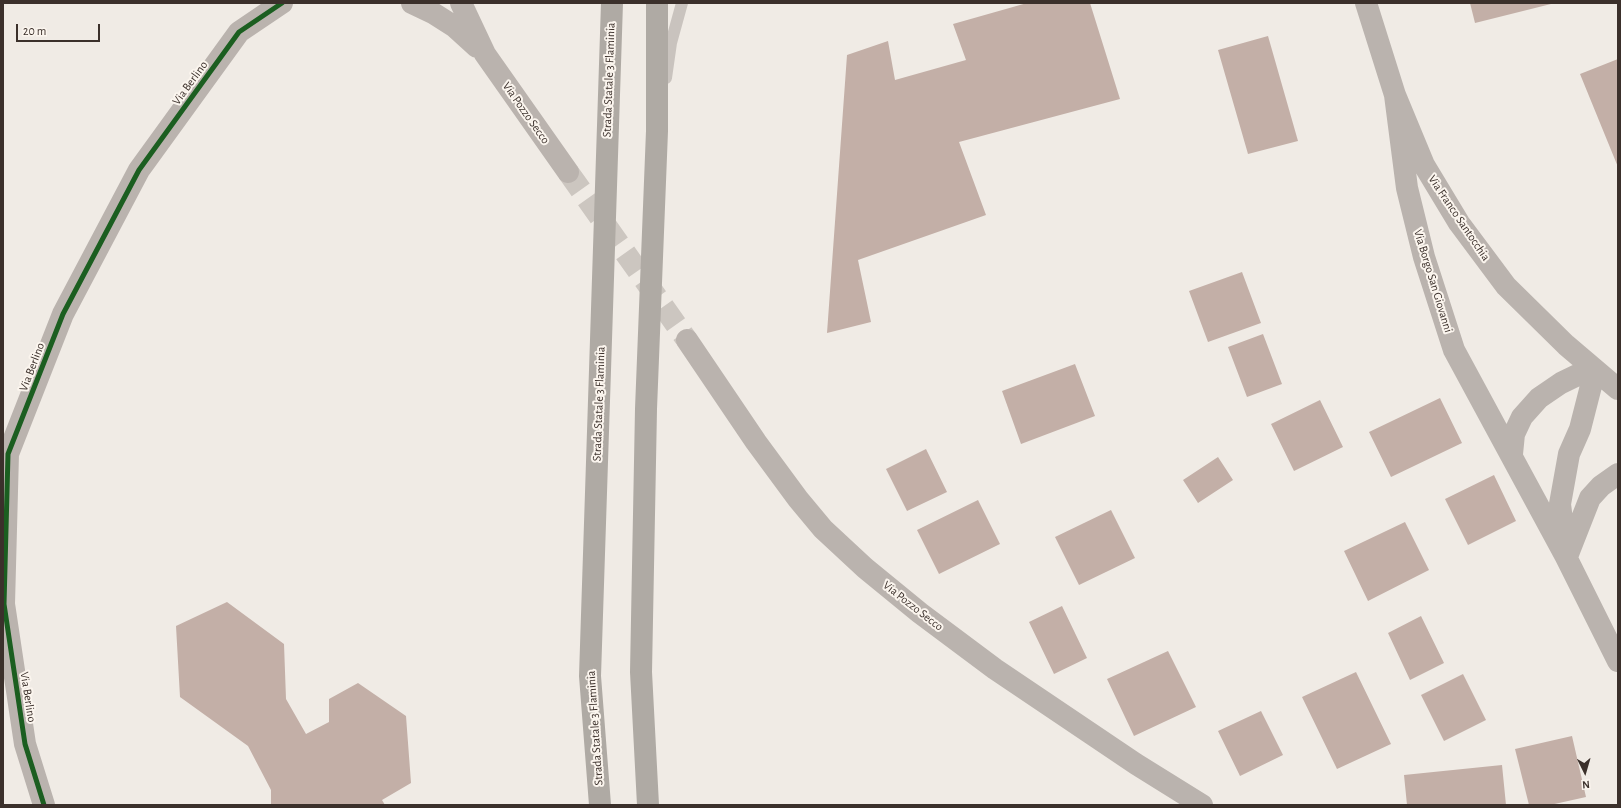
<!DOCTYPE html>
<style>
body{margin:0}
#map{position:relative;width:1621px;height:808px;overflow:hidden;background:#f0ebe5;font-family:"Alegreya Sans",sans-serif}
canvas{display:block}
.frame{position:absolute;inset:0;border:4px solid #3b302b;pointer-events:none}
.north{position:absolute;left:1565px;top:752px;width:40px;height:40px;-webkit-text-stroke:3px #fbf5ee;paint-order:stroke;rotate:175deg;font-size:11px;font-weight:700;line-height:16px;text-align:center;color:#3b302b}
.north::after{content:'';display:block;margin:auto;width:14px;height:18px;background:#3b302b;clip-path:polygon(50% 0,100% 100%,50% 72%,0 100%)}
.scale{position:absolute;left:16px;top:24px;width:84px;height:18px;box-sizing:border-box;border:2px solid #3b302b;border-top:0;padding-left:5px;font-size:12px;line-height:14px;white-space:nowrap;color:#3b302b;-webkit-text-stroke:3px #fbf5ee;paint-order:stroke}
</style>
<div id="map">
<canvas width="1621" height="808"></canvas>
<div class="frame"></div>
<div class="north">N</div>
<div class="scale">20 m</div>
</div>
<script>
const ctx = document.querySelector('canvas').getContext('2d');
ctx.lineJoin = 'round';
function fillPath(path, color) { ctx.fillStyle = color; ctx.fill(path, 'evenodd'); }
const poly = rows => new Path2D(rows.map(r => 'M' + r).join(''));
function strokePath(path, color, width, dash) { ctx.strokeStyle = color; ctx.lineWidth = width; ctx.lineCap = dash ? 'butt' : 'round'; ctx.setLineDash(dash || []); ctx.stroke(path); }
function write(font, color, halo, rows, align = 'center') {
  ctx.font = font + ' "Alegreya Sans",sans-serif'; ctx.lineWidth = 4; ctx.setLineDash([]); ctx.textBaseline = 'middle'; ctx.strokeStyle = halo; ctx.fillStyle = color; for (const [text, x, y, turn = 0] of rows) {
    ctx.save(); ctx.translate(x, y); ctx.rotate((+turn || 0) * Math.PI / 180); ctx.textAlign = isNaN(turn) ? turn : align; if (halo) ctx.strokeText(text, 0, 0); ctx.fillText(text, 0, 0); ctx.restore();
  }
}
fillPath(poly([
 [1027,3,1090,3,1120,99,959,142,986,215,858,260,871,322,827,333,847,55,888,41,895,80,966,60,953,24],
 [1470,3,1551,3,1551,4,1475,23],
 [1268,36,1298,141,1248,154,1218,50],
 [1618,59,1618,167,1580,74],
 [1242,272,1261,323,1208,342,1189,291],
 [1263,334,1282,384,1247,397,1228,347],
 [1075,364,1095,416,1021,444,1002,391],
 [1440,398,1462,443,1391,477,1369,432],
 [1320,400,1343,447,1294,471,1271,424],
 [926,449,947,492,907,511,886,469],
 [1218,457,1233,480,1198,503,1183,480],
 [1494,475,1516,521,1468,545,1445,499],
 [978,500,1000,544,939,574,917,530],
 [1111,510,1135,558,1079,585,1055,537],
 [1405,522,1429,570,1368,601,1344,551],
 [227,602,284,644,286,699,306,734,329,722,329,699,358,683,406,716,411,783,382,800,385,805,271,805,271,790,248,746,180,697,176,626],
 [1062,606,1087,658,1054,674,1029,622],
 [1421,616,1444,663,1410,680,1388,633],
 [1168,651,1196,707,1134,736,1107,679],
 [1356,672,1391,744,1337,769,1302,697],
 [1463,674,1486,720,1444,741,1421,695],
 [1261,711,1283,755,1240,776,1218,731],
 [1572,736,1586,797,1550,805,1529,805,1515,749],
 [1502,765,1506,805,1407,805,1404,775]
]), '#c3afa7');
strokePath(poly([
 [568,172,687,340]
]), '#ccc6c0', 22, [22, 11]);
strokePath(poly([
 [666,78,671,43,682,3]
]), '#c9c3be', 12);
strokePath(poly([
 [412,3,433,13,455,27,477,47],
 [461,3,485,54,568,172],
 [1366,3,1395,95,1424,165,1459,223,1506,286,1566,345,1618,389],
 [1395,95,1407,188,1424,257,1454,350,1566,557,1618,661],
 [687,340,756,442,798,499,823,529,865,568,920,613,995,669,1136,764,1202,805],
 [1512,454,1514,434,1522,417,1539,398,1561,383,1592,368],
 [1565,544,1560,504,1569,454,1580,429,1592,382,1592,368],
 [1568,554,1590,498,1601,486,1618,474],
 [44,805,25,744,4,604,8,454,63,314,139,170,239,32,282,3]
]), '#bab3ae', 22);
strokePath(poly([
 [600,805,590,676,612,3],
 [648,805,641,672,646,409,657,131,657,3]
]), '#afaaa4', 22);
strokePath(poly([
 [44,805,25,744,4,604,8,454,63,314,139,170,239,32,282,3]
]), '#1b5e20', 5);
write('12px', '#3b302b', '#fbf5ee', [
 ["Strada Statale 3 Flaminia",609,80,-88],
 ["Via Berlino",190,83,-54],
 ["Via Pozzo Secco",526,113,55],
 ["Via Franco Santocchia",1459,218,56],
 ["Via Borgo San Giovanni",1433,281,73],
 ["Via Berlino",32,367,-69],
 ["Strada Statale 3 Flaminia",599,404,-88],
 ["Via Pozzo Secco",913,606,38],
 ["Via Berlino",28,697,81],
 ["Strada Statale 3 Flaminia",595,728,-94]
]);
</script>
